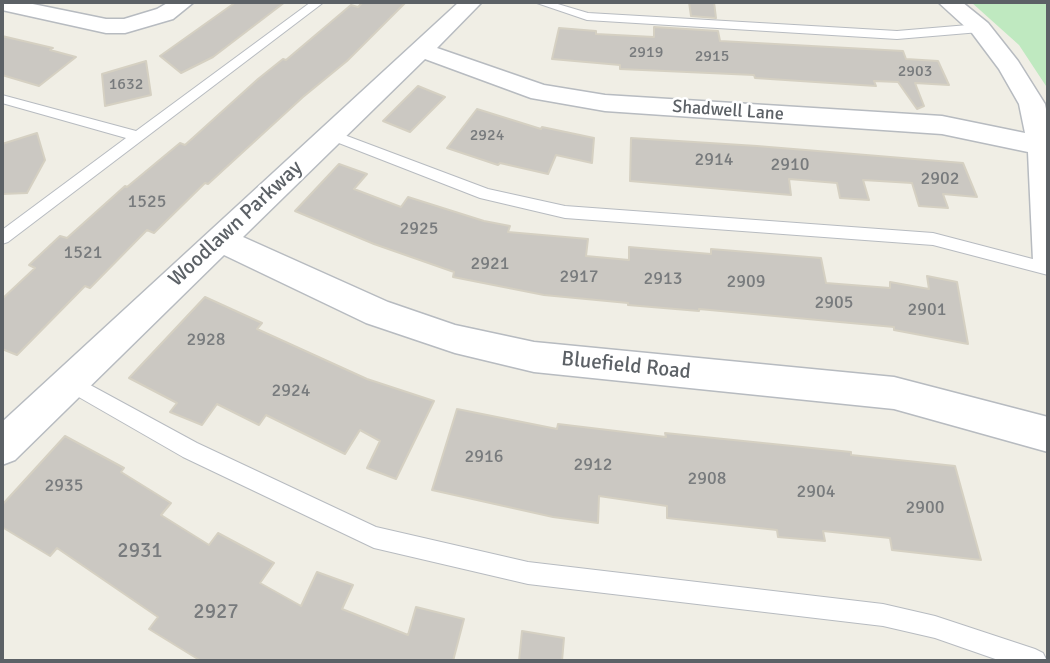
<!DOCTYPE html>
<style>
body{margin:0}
#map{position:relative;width:1050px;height:663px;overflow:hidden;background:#f0eee5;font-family:Signika,sans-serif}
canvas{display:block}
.frame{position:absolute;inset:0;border:4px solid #5c6166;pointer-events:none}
</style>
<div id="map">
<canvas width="1050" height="663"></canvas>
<div class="frame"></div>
</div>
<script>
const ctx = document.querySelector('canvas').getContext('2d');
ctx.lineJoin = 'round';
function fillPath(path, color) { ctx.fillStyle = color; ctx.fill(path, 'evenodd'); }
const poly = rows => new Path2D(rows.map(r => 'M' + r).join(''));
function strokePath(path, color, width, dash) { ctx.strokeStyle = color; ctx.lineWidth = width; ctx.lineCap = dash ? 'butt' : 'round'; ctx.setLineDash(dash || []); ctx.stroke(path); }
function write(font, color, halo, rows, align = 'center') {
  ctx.font = font + ' Signika,sans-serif'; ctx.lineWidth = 5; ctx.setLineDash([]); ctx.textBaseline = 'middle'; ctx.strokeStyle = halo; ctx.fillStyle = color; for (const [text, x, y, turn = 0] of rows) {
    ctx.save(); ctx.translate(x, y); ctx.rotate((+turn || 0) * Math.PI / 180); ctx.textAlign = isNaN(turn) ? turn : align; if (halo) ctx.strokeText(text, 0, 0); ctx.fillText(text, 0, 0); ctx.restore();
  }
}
fillPath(poly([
 [971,2,1048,2,1048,89,1019,45]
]), '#bfe9c0');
const building = poly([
 [236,2,285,2,213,57,181,73,160,56,236,2],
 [363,2,406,2,347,61,303,97,208,184,205,183,154,233,147,230,90,288,85,286,17,355,2,349,2,299,35,268,29,265,60,236,67,238,125,186,127,187,180,143,185,145,258,79,283,59,286,60,351,5,358,7,363,2],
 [689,2,714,2,716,18,691,16,689,2],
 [654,27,718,31,720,41,903,51,906,59,938,61,949,85,915,83,924,106,917,109,898,82,874,81,876,86,755,78,754,75,620,69,620,65,552,59,559,28,596,31,596,34,654,37,654,27],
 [2,36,53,48,50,50,76,57,39,86,2,75,2,36],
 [146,61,151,95,105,106,102,74,146,61],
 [418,86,445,97,410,132,383,121,418,86],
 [477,109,541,129,542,127,594,138,592,163,556,155,548,174,500,163,498,165,447,148,477,109],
 [37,133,45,160,27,193,2,194,2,144,37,133],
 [631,138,757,146,963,163,977,197,943,194,948,208,919,206,912,183,863,180,869,200,840,198,837,183,789,179,791,195,630,181,631,138],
 [339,164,367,174,354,189,401,207,408,197,484,221,510,226,508,232,588,239,586,256,629,260,629,247,711,254,711,249,821,258,826,283,890,288,890,282,929,289,927,276,957,282,968,344,894,330,894,327,699,309,699,311,628,305,628,303,544,295,453,277,454,272,374,244,295,211,339,164],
 [205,297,262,323,257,329,367,379,434,401,396,479,367,468,380,441,360,430,345,454,266,415,259,425,217,404,202,425,170,412,177,403,129,378,205,297],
 [457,409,557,429,558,424,666,437,665,433,851,452,851,455,955,466,981,560,892,550,890,538,823,531,825,541,778,537,777,530,667,518,667,506,599,496,598,523,553,517,432,490,457,409],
 [65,436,124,468,121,472,171,503,161,515,209,545,218,533,274,563,260,583,301,606,317,572,353,585,342,609,408,635,416,607,464,619,453,661,201,661,149,629,158,617,57,548,50,556,2,527,2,505,65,436],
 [522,631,564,638,562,661,519,661,522,631]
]);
fillPath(building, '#cbc8c2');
strokePath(building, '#d5d0c2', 2);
const lane = poly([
 [311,2,324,2,8,242,2,244,2,230,126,138,2,103,2,95,136,131,311,2],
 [534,2,551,2,588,13,897,31,980,24,986,28,980,32,897,39,587,20,534,2],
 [331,130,488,189,565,206,933,233,1048,263,1048,275,933,245,565,218,480,198,326,138,324,135,331,130],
 [70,374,197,443,376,527,528,562,883,604,935,616,1035,649,1043,653,1047,661,1001,661,935,638,883,626,528,584,374,548,183,457,63,388,61,382,63,376,70,374]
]);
const street = poly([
 [2,2,23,2,106,19,124,19,157,9,169,2,194,2,173,19,125,33,106,33,2,10,2,2],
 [459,2,482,2,437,48,544,85,605,95,942,116,1025,133,1019,104,999,69,972,33,938,2,962,2,988,23,1018,61,1045,104,1048,119,1048,273,1037,270,1033,261,1028,152,942,134,605,111,531,98,425,59,243,237,388,302,455,325,534,342,894,377,1048,417,1048,452,894,409,534,372,455,353,366,323,224,255,15,460,2,465,2,422,459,2]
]);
strokePath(lane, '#b7bbc0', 2);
strokePath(street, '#b7bbc0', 3);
fillPath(lane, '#fff');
fillPath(street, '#fff');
write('16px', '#787b7d', null, [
 ["2919",646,53],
 ["2915",712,57],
 ["2903",915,72],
 ["1632",126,85],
 ["2924",487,136]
]);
write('18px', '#5c6166', '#fff', [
 ["Shadwell Lane",728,111,4]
]);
write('18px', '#787b7d', null, [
 ["2914",714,160],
 ["2910",790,165],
 ["2902",940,179],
 ["1525",147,202],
 ["2925",419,229],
 ["1521",83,253],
 ["2921",490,264],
 ["2917",579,277],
 ["2913",663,279],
 ["2909",746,282],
 ["2905",834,303],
 ["2901",927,310],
 ["2928",206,340],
 ["2924",291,391],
 ["2916",484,457],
 ["2912",593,465],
 ["2908",707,479],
 ["2935",64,486],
 ["2904",816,492],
 ["2900",925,508]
]);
write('21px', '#5c6166', '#fff', [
 ["Woodlawn Parkway",236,224,-43],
 ["Bluefield Road",626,366,6]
]);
write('21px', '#787b7d', null, [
 ["2931",140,551],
 ["2927",216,612]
]);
</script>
